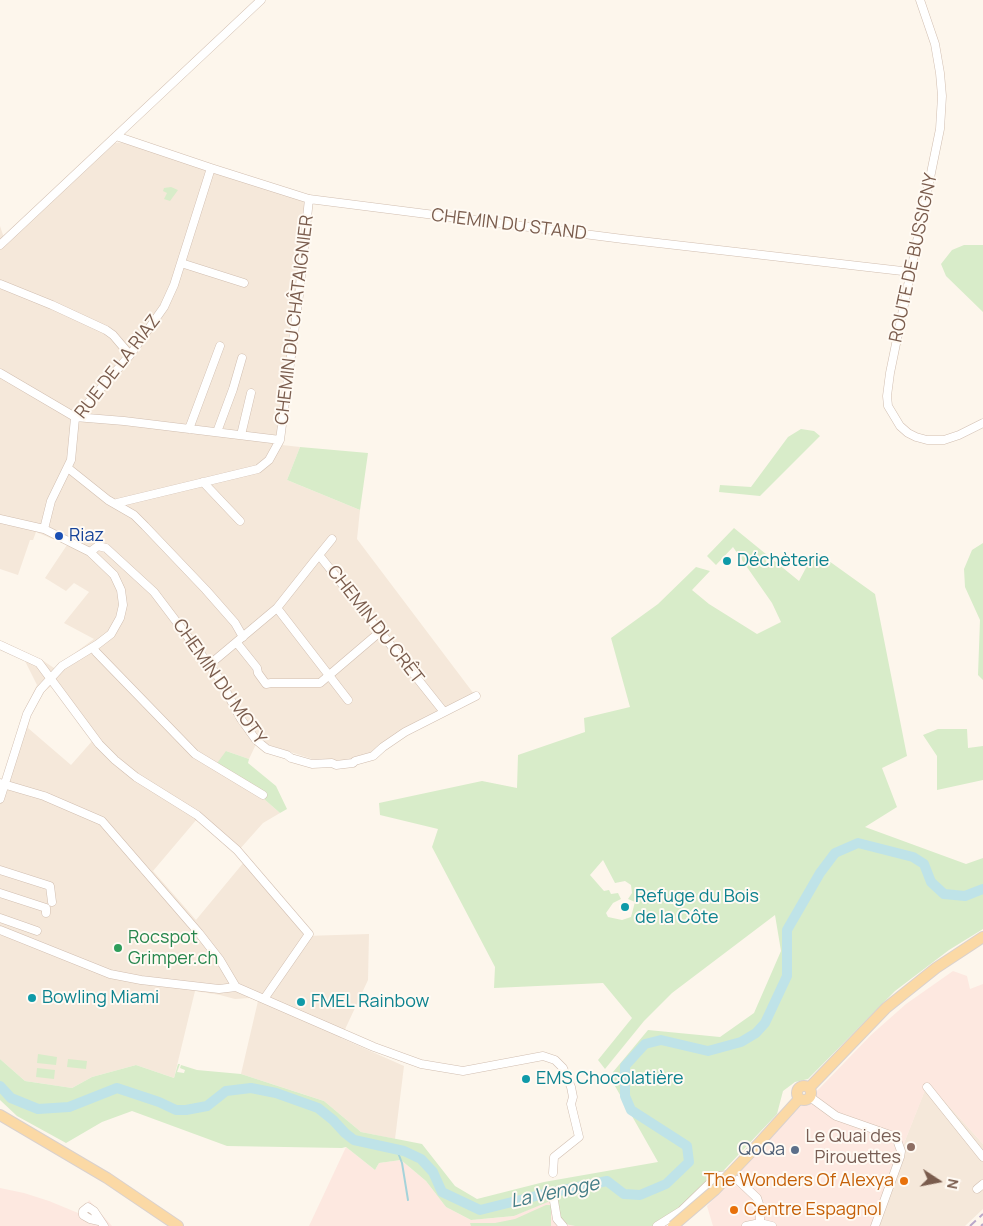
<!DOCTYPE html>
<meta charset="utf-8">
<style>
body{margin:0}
#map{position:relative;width:983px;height:1226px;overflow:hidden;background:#fdf6ec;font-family:Manrope,sans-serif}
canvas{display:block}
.north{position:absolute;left:913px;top:1156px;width:50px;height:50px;-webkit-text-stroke:4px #fffaf3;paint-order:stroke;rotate:101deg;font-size:14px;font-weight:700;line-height:20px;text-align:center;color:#7a5c4d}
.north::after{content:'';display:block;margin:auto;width:18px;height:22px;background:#7a5c4d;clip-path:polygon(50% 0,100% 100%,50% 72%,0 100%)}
</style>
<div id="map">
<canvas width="983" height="1226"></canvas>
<div class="north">N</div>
</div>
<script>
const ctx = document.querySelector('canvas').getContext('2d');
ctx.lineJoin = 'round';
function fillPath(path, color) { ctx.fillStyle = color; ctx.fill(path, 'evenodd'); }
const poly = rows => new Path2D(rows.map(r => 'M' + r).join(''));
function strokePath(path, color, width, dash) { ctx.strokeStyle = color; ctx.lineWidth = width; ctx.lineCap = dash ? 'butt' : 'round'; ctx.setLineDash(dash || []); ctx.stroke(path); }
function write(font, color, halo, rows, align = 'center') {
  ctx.font = font + ' Manrope,sans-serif'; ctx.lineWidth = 4; ctx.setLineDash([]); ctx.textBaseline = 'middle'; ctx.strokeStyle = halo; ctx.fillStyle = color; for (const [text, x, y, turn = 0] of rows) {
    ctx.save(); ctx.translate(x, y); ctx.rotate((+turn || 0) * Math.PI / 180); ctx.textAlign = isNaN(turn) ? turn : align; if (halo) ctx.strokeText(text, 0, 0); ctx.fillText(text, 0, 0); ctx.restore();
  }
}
fillPath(poly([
 [125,142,309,199,280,440,282,445,300,447,287,480,360,510,357,539,474,694,403,729,371,753,353,759,335,761,312,759,269,745,259,738,249,759,226,751,256,792,280,813,263,823,239,850,197,819,153,871,196,920,244,862,305,936,369,934,368,980,341,1038,404,1066,395,1139,361,1132,324,1101,241,1074,258,1001,250,998,235,999,220,995,195,991,174,1078,136,1065,92,1077,72,1088,25,1081,0,1059,0,779,3,780,25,709,37,685,24,659,0,648,0,640,42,660,54,668,94,639,64,623,89,592,74,583,66,591,45,578,67,545,36,532,33,540,30,540,18,575,0,569,0,226,6,244,115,143],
 [51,686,93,740,71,765,28,728,31,715,44,692],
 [928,1082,983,1144,983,1209,965,1226,874,1226,880,1204]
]), '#f5e8da');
fillPath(poly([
 [953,971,967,976,970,989,983,984,983,1144,928,1083,880,1204,874,1226,713,1226,707,1206,750,1160,802,1105,809,1105,815,1093,871,1035,906,1004],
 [346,1147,375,1170,379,1163,401,1160,426,1181,446,1207,471,1220,514,1216,555,1198,565,1224,575,1226,309,1226],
 [0,1188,24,1193,49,1201,83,1215,89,1200,112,1226,0,1226]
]), '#fde8e0');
fillPath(poly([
 [171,187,178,190,170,201,164,199,167,193,163,191,164,188],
 [964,245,983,245,983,312,946,276,941,264,952,250],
 [801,429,814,431,820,436,760,496,719,492,720,485,751,487,788,437],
 [300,447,368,453,360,510,287,480],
 [734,528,799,581,815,551,875,594,907,756,882,768,897,807,865,827,966,864,983,858,983,929,949,950,895,991,808,1079,795,1082,783,1091,777,1114,692,1204,653,1226,575,1226,565,1224,558,1213,555,1199,514,1216,471,1220,446,1207,426,1181,401,1160,379,1163,375,1170,346,1147,342,1148,227,1146,132,1111,102,1122,66,1143,17,1116,0,1100,0,1059,25,1081,72,1088,92,1077,136,1065,174,1078,178,1064,180,1064,177,1072,184,1073,185,1070,180,1068,181,1065,197,1070,241,1074,324,1101,361,1132,422,1144,455,1186,477,1199,544,1182,658,1162,611,1079,613,1072,648,1030,720,1037,754,1013,781,951,775,915,672,993,644,1021,605,1069,598,1060,632,1018,603,983,494,988,495,967,432,847,438,829,380,815,379,803,482,781,517,788,518,755,585,732,584,718,630,707,611,638,658,604,696,567,710,571,692,590,709,604,757,634,781,622,772,603,733,547,716,565,707,556],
 [603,860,615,883,625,881,631,885,632,893,628,899,635,902,631,917,622,920,608,917,606,913,613,903,621,899,618,893,611,894,609,890,604,891,590,875],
 [983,543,983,680,978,675,980,620,965,587,964,569,972,550],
 [938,729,967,729,968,748,983,746,983,780,937,790,937,756,923,735],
 [226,751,249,759,248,763,276,786,287,809,280,813,256,792,215,766],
 [38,1054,57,1057,56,1065,37,1063],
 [68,1059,87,1061,86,1069,67,1067],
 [37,1068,55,1070,54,1079,36,1077],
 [546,1205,551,1205,551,1226,471,1226,470,1223,495,1223,515,1219]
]), '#d8ecc9');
strokePath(poly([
 [397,1150,402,1163,408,1200]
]), '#a5d3da', 2);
strokePath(poly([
 [0,1086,11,1098,38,1109,69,1107,117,1088,159,1102,176,1110,186,1110,207,1106,226,1091,251,1088,276,1093,318,1108,333,1120,345,1133,354,1140,404,1151,421,1159,433,1172,442,1192,480,1210,544,1194,607,1181,624,1194,640,1195,666,1184,689,1162,687,1146,631,1110,625,1096,625,1066,645,1044,661,1040,708,1051,741,1042,756,1033,765,1023,787,976,787,930,820,873,835,853,858,843,913,857,924,864,931,882,944,894,965,896,983,889]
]), '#bfe3e8', 10);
const minor = poly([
 [920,0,935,44,940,73,942,96,940,129,890,373,887,396,888,406,900,426,908,433,916,437,927,440,944,440,959,435,983,423],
 [116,136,211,168,309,199,623,239,911,272],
 [0,245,261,0],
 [181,263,244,283],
 [0,284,52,305,106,330,113,335,130,355],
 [0,373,75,417,124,421,280,440],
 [189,429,220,346],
 [217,432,233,389,242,358],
 [241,435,251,393],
 [68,468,108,500,134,515,145,526,206,590,235,623,243,637],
 [203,482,240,521],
 [117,503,258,469,269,460,280,440,299,295,309,199],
 [0,519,44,529,90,552,114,575,121,590,123,605,120,618,111,634,98,644,62,666,40,690,27,714,0,799],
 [44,529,51,501,71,460,75,418,130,355,164,307,174,285,211,168],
 [332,539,319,555,444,712],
 [90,552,98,546,106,548,154,592,219,678,241,719,256,740,267,749,287,755,291,758,312,764,332,763,336,765,353,763,355,761,373,756,383,747,405,732,476,696],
 [277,608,348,700],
 [237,643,257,668,258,673,266,684,271,683,320,683,381,631],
 [0,645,39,663,99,744,115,760,136,777,197,815,237,850,309,934,264,999],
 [93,647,96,652,195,754,263,795],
 [209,665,277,608,319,555],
 [0,783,44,796,102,821,199,933,220,960,236,987,374,1047,421,1064,463,1071,543,1056,555,1060,563,1068,571,1087,573,1097,571,1104,579,1137,554,1157,553,1173],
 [0,870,50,886,52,902],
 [0,893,46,908,46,913],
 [0,918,37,931],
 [0,930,110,974,141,980,219,989,236,987],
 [927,1087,983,1157],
 [810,1097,836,1116,896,1137,901,1151,900,1157,875,1226],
 [977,1189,983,1184],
 [554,1201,557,1219,563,1226],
 [99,1221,90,1219,83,1215,83,1211,88,1207,94,1211,104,1226],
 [657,1226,681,1211,713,1180,719,1176,727,1175,739,1181,757,1198,760,1207,760,1223],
 [746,1226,760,1223,772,1226]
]);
const major = poly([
 '797 1093a7 7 0 1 1 14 0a7 7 0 1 1-14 0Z',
 [809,1088,886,1008,936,968,983,937],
 [0,1115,107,1178,178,1226],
 [750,1153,799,1099]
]);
strokePath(minor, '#d1beb0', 9);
strokePath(major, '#dad1cd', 12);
strokePath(minor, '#fff', 8);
strokePath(major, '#fbd9a5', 10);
strokePath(poly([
 [970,1226,983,1214],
 [981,1226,983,1224]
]), '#b9a8c9', 2, [8, 5]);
const majorBridge = poly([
 [673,1226,715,1190,750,1153]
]);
strokePath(majorBridge, '#dad1cd', 12, []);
strokePath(majorBridge, '#fbd9a5', 10);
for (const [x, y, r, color] of [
 [59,536,5,"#1a4fb4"],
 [727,561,5,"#0f9aa8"],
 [625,907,5,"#0f9aa8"],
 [118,948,5,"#2e9e5b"],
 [32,998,5,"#0f9aa8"],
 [301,1002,5,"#0f9aa8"],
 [526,1079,5,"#0f9aa8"],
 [911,1147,5,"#8d6e63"],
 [795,1150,5,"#5c6f8a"],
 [904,1181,5,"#e8710a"],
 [734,1210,5,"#e8710a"]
]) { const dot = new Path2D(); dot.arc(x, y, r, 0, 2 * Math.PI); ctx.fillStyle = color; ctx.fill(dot); strokePath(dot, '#fffaf3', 2); }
write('18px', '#7a5c4d', '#fffaf3', [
 ["CHEMIN DU STAND",509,225,7],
 ["ROUTE DE BUSSIGNY",914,258,-78],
 ["CHEMIN DU CHÂTAIGNIER",295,320,-83],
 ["RUE DE LA RIAZ",118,367,-52],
 ["CHEMIN DU CRÊT",375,625,52],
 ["CHEMIN DU MOTY",219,682,55]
]);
write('18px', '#164399', '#fffaf3', [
 ["Riaz",69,536]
], 'left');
write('18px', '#0d838f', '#fffaf3', [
 ["Déchèterie",737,561],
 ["Refuge du Bois",635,897],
 ["de la Côte",635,918],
 ["Bowling Miami",42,998],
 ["FMEL Rainbow",311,1002],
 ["EMS Chocolatière",536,1079]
], 'left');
write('18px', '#27864d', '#fffaf3', [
 ["Rocspot",128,938],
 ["Grimper.ch",128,959]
], 'left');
write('18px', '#785e54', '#fffaf3', [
 ["Le Quai des",901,1137],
 ["Pirouettes",901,1158]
], 'right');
write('18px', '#4e5e75', '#fffaf3', [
 ["QoQa",785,1150]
], 'right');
write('18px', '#c56008', '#fffaf3', [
 ["The Wonders Of Alexya",894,1181],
 ["Centre Espagnol",744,1210,"left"]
], 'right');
write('italic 19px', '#437c86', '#fffaf3', [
 ["La Venoge",555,1193,-12]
]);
</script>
